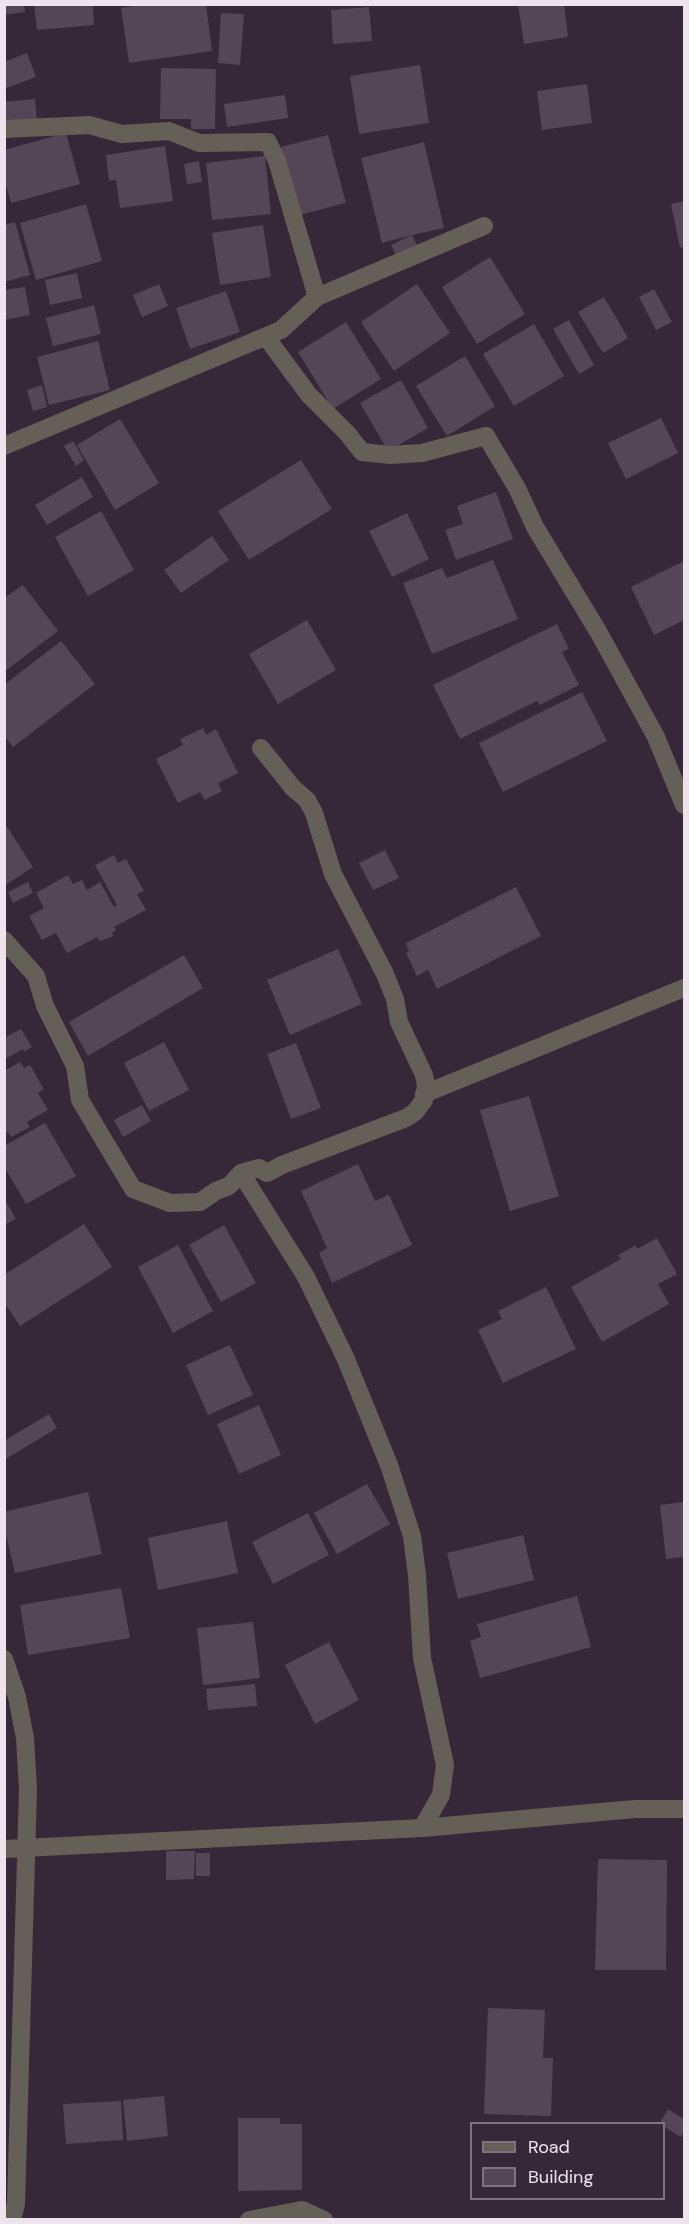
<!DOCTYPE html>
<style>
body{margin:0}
#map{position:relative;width:689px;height:2224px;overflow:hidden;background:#362838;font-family:"DM Sans",sans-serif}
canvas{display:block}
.frame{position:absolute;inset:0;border:6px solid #ede4ee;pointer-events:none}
.legend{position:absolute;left:470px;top:2122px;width:195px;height:78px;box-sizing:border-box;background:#362838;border:2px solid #7f7381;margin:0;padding:8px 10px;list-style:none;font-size:18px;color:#ede4ee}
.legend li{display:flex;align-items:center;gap:12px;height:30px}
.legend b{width:30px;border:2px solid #7f7381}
</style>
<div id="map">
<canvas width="689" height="2224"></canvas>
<div class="frame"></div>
<ul class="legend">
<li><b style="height:8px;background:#656057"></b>Road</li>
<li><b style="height:16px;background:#554657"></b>Building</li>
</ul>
</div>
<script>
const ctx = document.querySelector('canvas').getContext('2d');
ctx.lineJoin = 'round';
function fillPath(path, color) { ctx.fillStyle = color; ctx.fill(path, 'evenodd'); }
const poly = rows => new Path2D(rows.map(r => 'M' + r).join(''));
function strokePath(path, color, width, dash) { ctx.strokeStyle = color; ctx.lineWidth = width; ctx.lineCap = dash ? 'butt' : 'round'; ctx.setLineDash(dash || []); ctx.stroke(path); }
fillPath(poly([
 [4,4,24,4,25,12,4,15],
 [34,4,93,4,94,25,37,30],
 [147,4,206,4,212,51,129,63,121,8],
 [518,4,564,4,568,37,524,44],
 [369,7,372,41,333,44,331,10],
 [221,13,244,14,240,65,218,63],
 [27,53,36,77,4,89,4,62],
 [420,65,429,123,359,134,350,76],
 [161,68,216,69,215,129,191,129,191,119,160,119],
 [587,84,592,123,542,130,537,91],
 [285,95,288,118,227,127,224,104],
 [35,99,37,122,5,125,5,102],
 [66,133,80,184,11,203,4,178,4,150],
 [328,135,346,203,295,216,277,148],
 [424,142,444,228,412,235,419,249,398,259,391,245,412,235,382,243,361,158],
 [165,146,173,201,120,208,116,180,109,181,106,155],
 [265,156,271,214,212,220,206,163],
 [199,161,202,182,187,184,184,164],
 [684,201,684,247,680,248,671,204],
 [86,204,102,261,36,280,20,223],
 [15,222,30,275,4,282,4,225],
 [263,225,271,277,220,285,212,233],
 [490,257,525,314,477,344,442,287],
 [77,273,82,298,50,305,45,280],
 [159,284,168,306,142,317,133,295],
 [417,284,450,333,394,371,361,322],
 [25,287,30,315,4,320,4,290],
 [654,289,672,322,656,330,639,297],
 [226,291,240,332,190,349,176,308],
 [604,297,628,338,603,353,578,312],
 [94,305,101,334,53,346,46,318],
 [569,320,594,365,579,374,553,329],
 [346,322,381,379,333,409,298,352],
 [534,324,564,376,514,406,483,354],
 [98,341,110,390,49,405,37,357],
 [465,356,495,406,447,436,416,386],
 [401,380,428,428,388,451,360,403],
 [42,385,47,407,33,411,27,390],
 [661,418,678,453,626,479,608,443],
 [120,419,159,483,115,510,77,445],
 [73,441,84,460,76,466,64,446],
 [301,460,332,509,249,560,218,511],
 [82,477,93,497,47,525,35,505],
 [496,492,513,539,456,560,445,530,463,524,457,506],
 [101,511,134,570,88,596,55,537],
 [407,513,429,559,392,577,369,531],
 [212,536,229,560,181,593,164,570],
 [493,560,518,619,432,654,403,583,442,568,447,578],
 [684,561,684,620,654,635,631,587],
 [23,585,58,631,4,672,4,598],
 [307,620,336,670,278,704,249,654],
 [557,624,569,649,562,652,579,685,540,705,537,701,460,739,433,685],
 [61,641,95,684,13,747,4,736,4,685],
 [582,692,607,741,503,792,479,743],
 [203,728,206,735,216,729,238,773,218,783,222,791,205,800,200,792,178,803,156,759,183,745,180,739],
 [4,822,33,867,4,886],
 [385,850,399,878,373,890,359,863],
 [114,855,118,863,126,859,144,891,137,894,146,910,114,927,116,930,112,933,114,936,100,941,97,937,67,953,56,933,42,940,29,916,44,908,36,893,68,875,73,884,82,880,87,890,100,882,114,907,117,905,95,865],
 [28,882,33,893,13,903,8,892],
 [516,887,541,936,437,989,428,970,417,976,406,953,409,952,406,943],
 [338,949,362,1004,290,1035,267,980],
 [184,955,203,988,88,1056,69,1022],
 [21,1029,32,1047,24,1052,23,1049,7,1058,4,1053,4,1038],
 [164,1042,189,1090,149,1111,124,1063],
 [296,1043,321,1108,291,1119,267,1054],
 [20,1062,24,1068,30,1065,44,1089,38,1093,48,1110,27,1122,30,1127,11,1137,8,1132,4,1135,4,1071],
 [529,1096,559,1196,510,1211,480,1110],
 [142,1105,151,1121,123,1137,114,1120],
 [45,1123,76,1176,26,1204,4,1166,4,1146],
 [358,1164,375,1201,389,1195,412,1245,332,1283,319,1253,327,1248,301,1191],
 [4,1198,16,1219,4,1225],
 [84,1224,112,1267,20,1326,4,1302,4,1275],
 [224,1225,256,1283,221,1302,189,1245],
 [657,1238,677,1274,658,1284,669,1304,602,1342,571,1287,621,1259,618,1255,636,1245,637,1249],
 [178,1245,213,1311,173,1333,138,1267],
 [546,1287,576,1349,503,1383,478,1330,502,1319,498,1311],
 [230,1345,253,1395,208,1415,186,1365],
 [259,1405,281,1455,239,1474,217,1424],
 [49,1414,57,1428,4,1460,4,1441],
 [367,1484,390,1524,337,1554,314,1513],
 [88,1492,102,1554,15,1573,4,1526,4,1512],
 [684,1502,684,1557,666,1559,660,1505],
 [308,1513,329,1555,273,1584,252,1542],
 [227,1521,238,1573,158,1590,148,1538],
 [523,1535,534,1580,458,1599,447,1553],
 [121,1588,130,1638,28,1655,20,1605],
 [577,1596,591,1647,480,1678,470,1641,481,1637,477,1624],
 [253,1622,260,1678,203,1685,197,1628],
 [329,1642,359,1700,315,1724,285,1665],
 [255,1684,257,1706,208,1710,206,1689],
 [166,1851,195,1851,194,1879,166,1880],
 [196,1853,210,1853,210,1876,196,1876],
 [598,1859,667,1860,666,1970,595,1970],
 [488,2008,545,2010,543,2058,553,2058,551,2116,484,2114],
 [164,2096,168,2136,127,2141,123,2100],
 [121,2101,123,2140,66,2144,63,2104],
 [668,2109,684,2119,684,2130,681,2137,664,2127,664,2124,659,2124],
 [238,2118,280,2118,280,2124,302,2124,302,2190,238,2191]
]), '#554657');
strokePath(poly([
 [4,129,89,125,122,134,169,131,199,143,268,142,277,161,317,297],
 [266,337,309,395,347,433,362,452,390,455,422,453,486,436,517,488,535,527,599,633,656,737,684,805],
 [4,446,281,330,317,297,484,226],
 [4,940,36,976,45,1006,75,1066,80,1100,133,1189,170,1203,200,1202,216,1191,229,1186,241,1173,306,1277,345,1357,389,1465,412,1536,417,1575,422,1658,445,1765,441,1795,422,1828],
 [424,1094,684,988],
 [241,1173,259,1168,267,1173,282,1165,406,1118,415,1112,424,1100,426,1085,424,1075,399,1022,395,999,385,974,333,874,314,813,307,800,293,788,261,748],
 [4,1659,17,1697,25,1738,28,1789,16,2204,12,2220],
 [4,1849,422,1828,635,1809,684,1809],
 [249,2220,302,2210,324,2220]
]), '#656057', 18);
</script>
